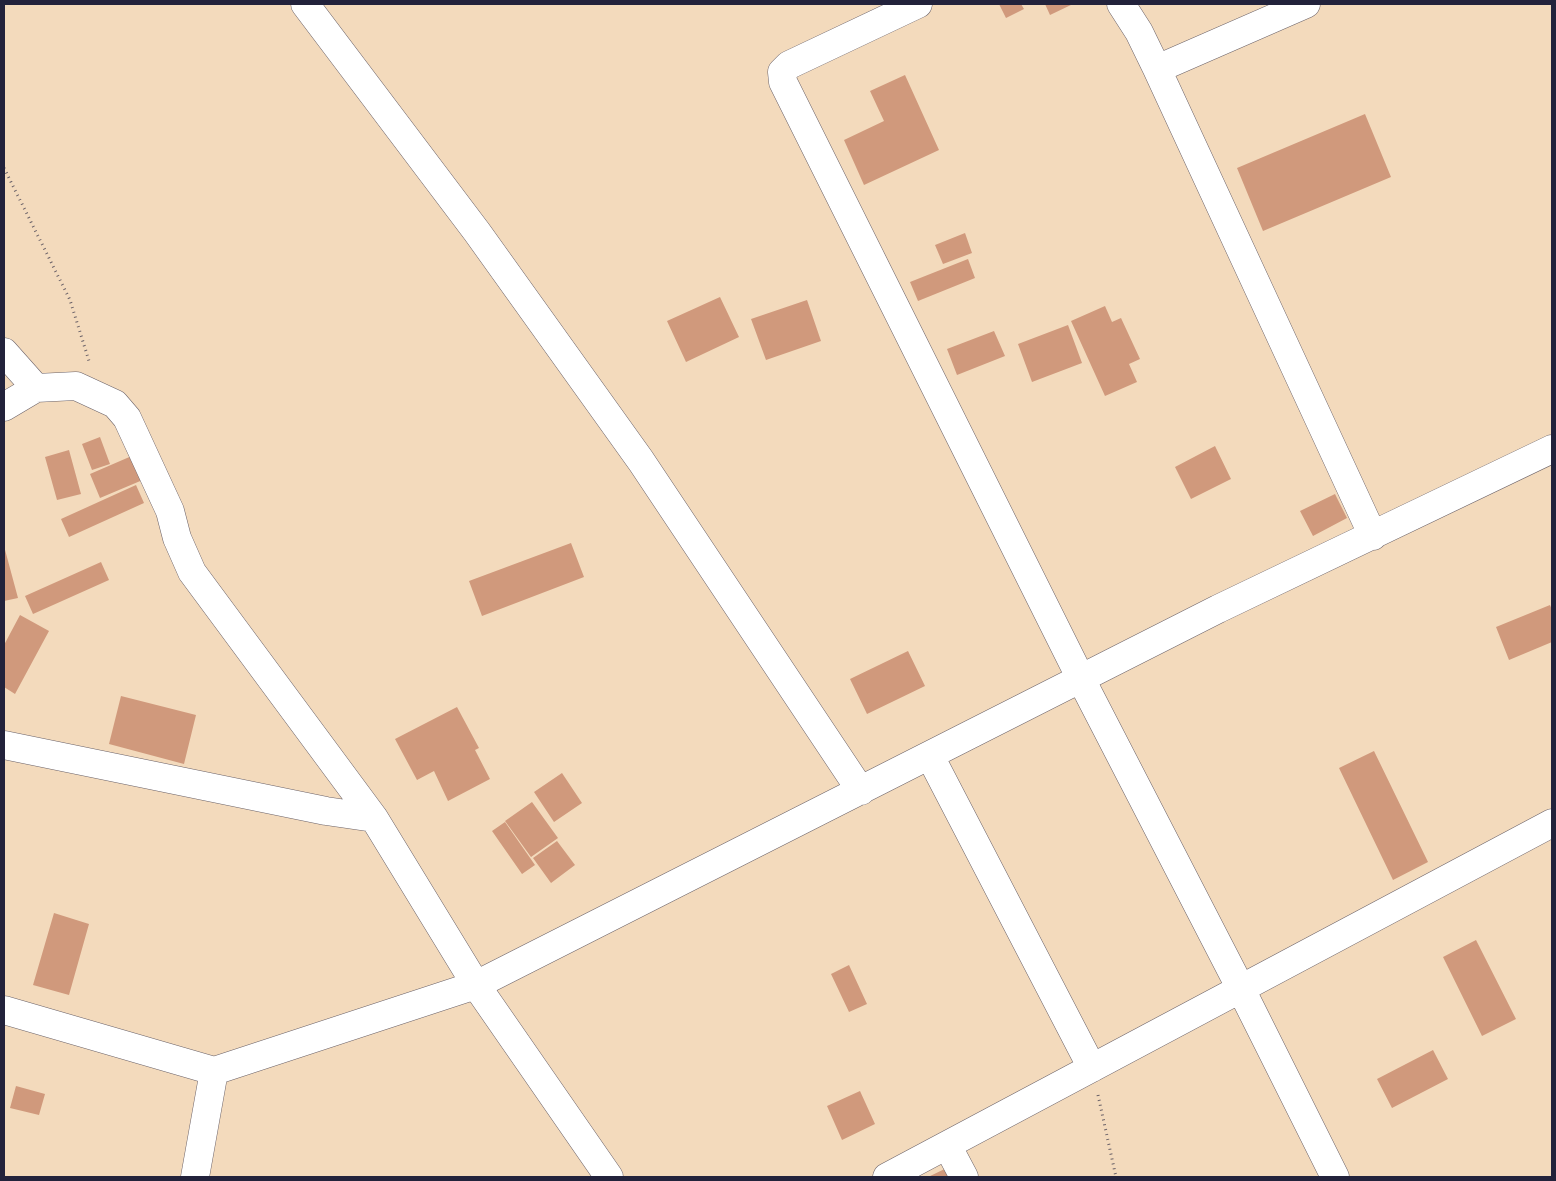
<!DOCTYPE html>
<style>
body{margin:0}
#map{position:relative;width:1556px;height:1181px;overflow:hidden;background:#f3dabc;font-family:"Shantell Sans",sans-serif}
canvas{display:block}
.frame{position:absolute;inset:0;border:5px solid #22223b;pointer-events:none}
</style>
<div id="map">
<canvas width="1556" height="1181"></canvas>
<div class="frame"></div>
</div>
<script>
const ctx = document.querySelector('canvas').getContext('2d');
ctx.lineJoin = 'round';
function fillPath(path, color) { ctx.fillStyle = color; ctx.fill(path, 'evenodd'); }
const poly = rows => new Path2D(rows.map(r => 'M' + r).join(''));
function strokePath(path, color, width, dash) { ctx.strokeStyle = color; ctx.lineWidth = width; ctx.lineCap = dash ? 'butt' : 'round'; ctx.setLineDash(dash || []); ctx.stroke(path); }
fillPath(poly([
 [999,4,1021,4,1024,9,1006,18],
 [1045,4,1073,4,1050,15],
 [905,75,939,150,864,185,844,140,884,121,870,91],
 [1365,114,1391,177,1263,231,1237,168],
 [965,233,972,253,943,264,935,245],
 [968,259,975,278,918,301,910,282],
 [720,297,739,337,686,362,667,321],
 [807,300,821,341,766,360,751,319],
 [1105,306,1112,322,1121,318,1140,359,1129,364,1137,382,1105,396,1071,321],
 [1068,325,1082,363,1032,382,1018,344],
 [994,331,1005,356,957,375,947,349],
 [100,437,110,464,92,470,82,444],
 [1215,446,1231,479,1191,499,1175,467],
 [69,450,81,494,57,500,45,457],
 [134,455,145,479,100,498,90,474],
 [136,485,144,503,69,537,61,519],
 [1335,494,1347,518,1313,536,1300,511],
 [571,543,584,577,482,616,469,581],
 [4,546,18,598,4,601],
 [101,562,109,580,33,614,25,596],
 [1550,605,1552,610,1552,642,1509,660,1496,627],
 [20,615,49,631,15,694,4,687,4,645],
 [908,651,925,686,867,714,850,679],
 [121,696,196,715,184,764,109,744],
 [457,707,479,748,475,750,490,779,448,801,434,771,417,780,395,739],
 [1374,751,1428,862,1393,880,1339,768],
 [562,773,582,803,554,822,534,792],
 [532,802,558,838,531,857,505,821],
 [505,822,535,865,522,874,492,831],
 [557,841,575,865,551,883,533,858],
 [54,913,89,924,69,995,33,985],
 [1476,940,1516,1019,1482,1036,1443,957],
 [849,965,867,1004,849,1012,831,974],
 [1433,1050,1448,1079,1392,1108,1377,1079],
 [16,1086,45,1094,39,1115,10,1108],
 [860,1091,875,1124,842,1140,827,1106],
 [953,1165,959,1177,928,1177]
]), '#d0997c');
const minor = poly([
 [305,4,477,232,641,461,861,791],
 [918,4,789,65,782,72,783,82,1081,679,1241,989,1335,1177],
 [1121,4,1139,32,1157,69,1373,536],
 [1157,69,1306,4],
 [4,352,36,388],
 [4,407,36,388,76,386,115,404,127,418,170,511,177,538,192,572,374,818,476,985,609,1177],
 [4,745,326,811,374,818],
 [930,756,1092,1068],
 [4,1010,214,1071,476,985,1218,609,1552,449],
 [947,1145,964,1177],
 [195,1177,214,1071],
 [887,1177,1552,823]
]);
strokePath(minor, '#6b6268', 29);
strokePath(poly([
 [4,168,70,300,89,361],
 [1098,1095,1116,1177]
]), '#6b6268', 3, [1, 4]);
strokePath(minor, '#fff', 28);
</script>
